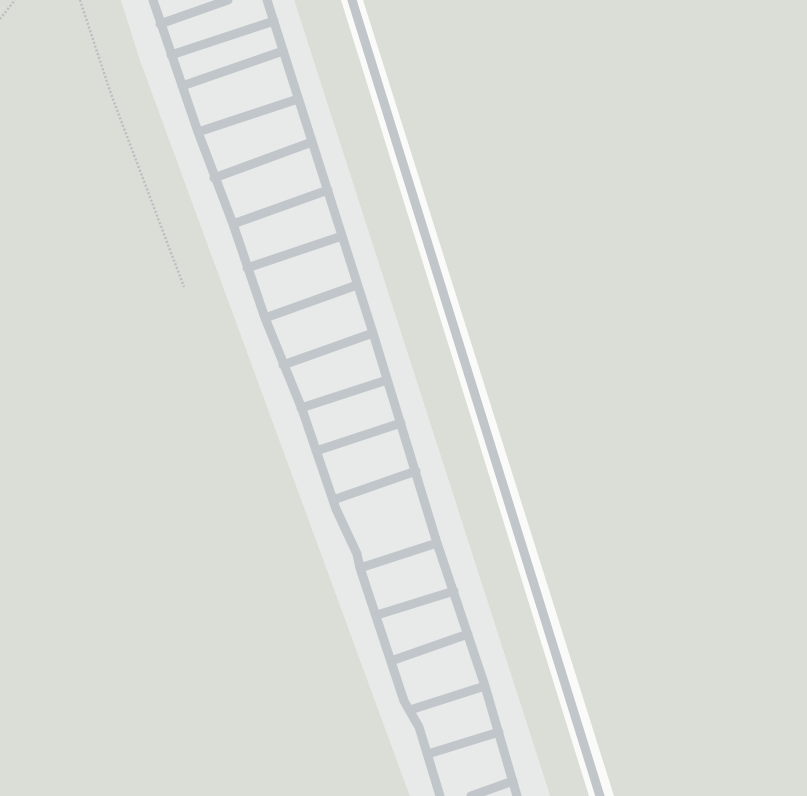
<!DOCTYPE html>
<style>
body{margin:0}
canvas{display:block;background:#fafaf8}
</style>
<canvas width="807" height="796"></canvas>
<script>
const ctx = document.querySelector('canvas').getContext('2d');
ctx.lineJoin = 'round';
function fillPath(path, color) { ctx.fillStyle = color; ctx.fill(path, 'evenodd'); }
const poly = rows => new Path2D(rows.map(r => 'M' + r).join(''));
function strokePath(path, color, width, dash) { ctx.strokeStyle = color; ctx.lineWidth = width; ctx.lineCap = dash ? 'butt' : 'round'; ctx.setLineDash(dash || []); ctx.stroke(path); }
fillPath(poly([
 [121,0,294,0,550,796,410,796,140,60]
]), '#e8e9e9');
fillPath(poly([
 [0,0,121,0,140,60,410,796,0,796],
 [294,0,341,0,589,796,550,796],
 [363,0,807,0,807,796,614,796]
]), '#daded7');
strokePath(poly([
 [80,0,111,94,184,287],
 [0,19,15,0]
]), '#bbbfc2', 2.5, [2, 2]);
strokePath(poly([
 [153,0,198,132,233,224,265,318,302,409,336,509,357,554,360,568,404,701,419,727,440,796],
 [267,0,373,333,437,543,485,686,517,796],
 [352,0,600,796],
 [160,24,228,0],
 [171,55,274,21],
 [182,86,283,51],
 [198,132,298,99],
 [214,178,312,142],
 [233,224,328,190],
 [247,268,342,236],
 [265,318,357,285],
 [283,365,373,333],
 [301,408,387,380],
 [316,451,401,423],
 [333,500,416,471],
 [360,568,437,543],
 [377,615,454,591],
 [391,661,468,634],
 [410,710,485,686],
 [428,754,499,732],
 [471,796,513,781]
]), '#c1c6ca', 9);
</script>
